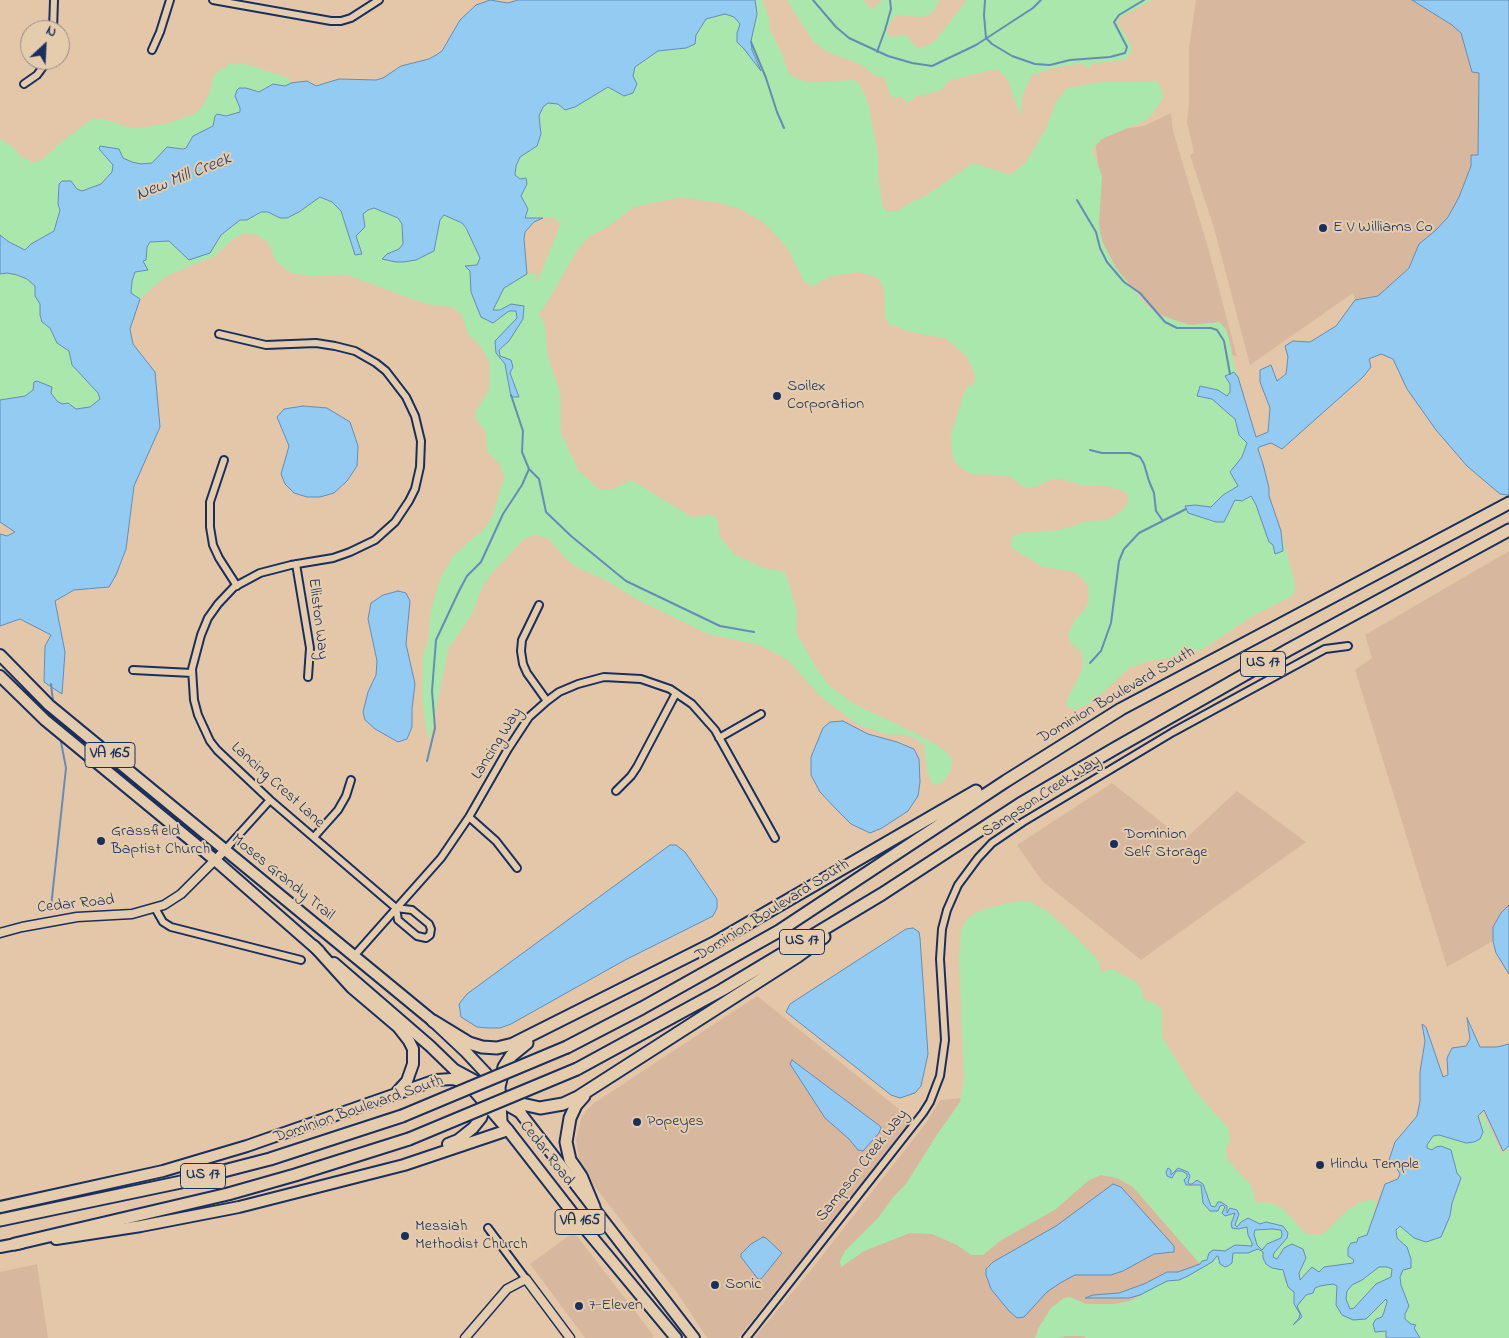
<!DOCTYPE html>
<style>
body{margin:0}
#map{position:relative;width:1509px;height:1338px;overflow:hidden;background:#e4c7a8;font-family:"Indie Flower",sans-serif}
canvas{display:block}
.north{position:absolute;left:20px;top:20px;width:50px;height:50px;box-sizing:border-box;background:#e4ccad;border:1px solid #948d8d;border-radius:50%;rotate:25deg;font-size:14px;font-weight:700;line-height:20px;text-align:center;color:#1b2f5e}
.north::after{content:'';display:block;margin:auto;width:18px;height:22px;background:#1b2f5e;clip-path:polygon(50% 0,100% 100%,50% 72%,0 100%)}
</style>
<div id="map">
<canvas width="1509" height="1338"></canvas>
<div class="north">N</div>
</div>
<script>
const ctx = document.querySelector('canvas').getContext('2d');
ctx.lineJoin = 'round';
function fillPath(path, color) { ctx.fillStyle = color; ctx.fill(path, 'evenodd'); }
const poly = rows => new Path2D(rows.map(r => 'M' + r).join(''));
function strokePath(path, color, width, dash) { ctx.strokeStyle = color; ctx.lineWidth = width; ctx.lineCap = dash ? 'butt' : 'round'; ctx.setLineDash(dash || []); ctx.stroke(path); }
function write(font, color, halo, rows, align = 'center') {
  ctx.font = font + ' "Indie Flower",sans-serif'; ctx.lineWidth = 4; ctx.setLineDash([]); ctx.textBaseline = 'middle'; ctx.strokeStyle = halo; ctx.fillStyle = color; for (const [text, x, y, turn = 0] of rows) {
    ctx.save(); ctx.translate(x, y); ctx.rotate((+turn || 0) * Math.PI / 180); ctx.textAlign = isNaN(turn) ? turn : align; if (halo) ctx.strokeText(text, 0, 0); ctx.fillText(text, 0, 0); ctx.restore();
  }
}
fillPath(poly([
 [1196,0,1412,0,1452,25,1461,33,1472,72,1479,72,1478,155,1471,155,1471,166,1459,197,1448,217,1436,230,1419,244,1409,267,1378,296,1355,300,1353,293,1250,365,1214,228,1190,155,1194,152,1187,123,1189,102,1189,47],
 [1171,113,1173,131,1209,251,1237,357,1165,322,1140,293,1124,282,1100,248,1098,211,1101,186,1094,133,1144,126],
 [1509,551,1509,905,1501,913,1493,927,1493,941,1447,967,1355,670,1372,658,1365,635],
 [1112,783,1184,840,1237,791,1306,842,1141,960,1042,881,1017,845],
 [757,996,914,1121,738,1338,707,1338,678,1294,585,1174,579,1160,576,1139,581,1119,586,1111,594,1103],
 [993,1095,1392,1338,754,1338,811,1270,926,1123,940,1100],
 [574,1232,654,1336,652,1338,585,1338,530,1264],
 [37,1264,48,1338,0,1338,0,1272]
]), '#d7b89f');
fillPath(poly([
 [755,0,762,0,769,18,769,28,782,54,788,72,796,78,806,82,855,80,862,88,868,103,878,154,878,174,882,204,887,212,896,212,913,201,924,197,973,163,1011,175,1026,162,1046,129,1056,102,1067,88,1107,81,1156,81,1162,89,1163,98,1152,114,1146,120,1102,139,1092,149,1102,176,1099,223,1100,233,1103,243,1116,268,1147,306,1155,312,1163,316,1190,325,1219,322,1226,329,1231,347,1233,361,1238,377,1234,372,1230,384,1230,392,1227,396,1200,386,1197,396,1212,399,1229,414,1235,419,1239,435,1247,443,1242,456,1230,472,1239,486,1223,495,1211,507,1195,505,1188,513,1216,522,1232,508,1235,500,1242,501,1251,496,1256,505,1261,522,1283,551,1281,531,1296,587,1292,596,1251,617,1203,649,1177,657,1148,661,1129,668,1093,702,1075,710,1066,706,1068,697,1071,693,1083,667,1083,658,1079,649,1071,644,1068,635,1076,618,1083,612,1088,603,1088,585,1075,572,1043,567,1018,552,1011,547,1012,537,1020,533,1060,530,1088,521,1108,520,1124,509,1129,501,1126,492,1108,486,1081,485,1062,479,1052,479,1035,487,1025,488,1009,476,971,474,963,469,955,462,952,453,951,434,963,396,967,387,974,384,975,375,967,357,946,338,936,337,907,331,889,324,885,316,885,295,883,286,878,278,859,272,832,276,823,280,814,286,804,282,788,249,769,228,761,221,740,209,720,203,681,197,634,207,609,226,588,237,576,252,548,301,539,314,545,325,548,358,560,391,561,433,578,470,599,489,613,489,631,480,692,517,712,515,717,519,720,537,734,554,764,568,785,572,797,611,796,632,799,638,817,669,829,685,852,703,915,733,940,747,950,756,952,762,951,769,944,781,938,785,932,783,927,771,924,745,919,741,907,735,886,734,857,724,821,697,788,660,759,645,708,634,638,600,605,580,576,567,566,559,549,539,537,535,525,538,492,573,483,586,471,616,448,649,431,735,428,740,422,699,423,654,428,641,430,614,440,579,453,556,486,527,492,517,504,477,500,464,487,452,486,433,475,417,476,411,489,390,490,364,481,347,468,334,462,315,452,307,426,304,347,275,310,276,291,273,276,261,268,242,257,235,245,233,234,238,215,256,166,276,140,299,131,293,132,281,135,272,146,260,147,247,150,242,169,241,210,253,221,235,240,220,247,220,261,212,268,212,280,218,287,218,299,212,320,197,332,202,341,211,355,255,356,236,365,227,363,214,368,210,374,208,398,218,402,223,403,244,399,249,387,254,389,261,396,262,403,262,434,251,440,220,444,215,462,223,466,228,480,259,477,265,465,266,470,271,471,292,493,322,509,311,516,311,517,318,496,353,505,363,511,397,519,397,510,373,513,367,500,356,499,350,509,341,523,319,511,304,500,310,493,310,504,288,527,274,536,273,537,283,561,223,553,218,524,218,528,209,521,196,527,184,526,178,520,179,515,175,516,166,520,157,537,146,541,134,539,116,543,107,548,103,558,104,600,93,608,87,624,96,633,76,635,67,658,51,686,48,706,19,725,14,734,17,741,24,737,33,737,42,744,49,760,69,752,50,751,41,757,14],
 [787,0,864,0,866,4,873,9,882,0,940,0,931,14,921,17,897,15,893,18,887,30,888,35,892,37,906,35,917,48,926,46,934,42,967,0,1152,0,1120,17,1117,22,1132,47,1129,56,1125,59,1092,64,1090,68,1082,64,1063,66,1049,69,1031,76,1022,97,1021,111,1020,115,1009,83,1004,75,996,69,952,80,947,82,942,90,915,97,911,101,907,102,900,96,896,98,891,96,884,77,875,76,864,66,824,50,813,41],
 [231,63,245,64,264,70,288,78,291,83,285,86,273,84,259,92,246,88,235,96,240,108,240,112,226,116,215,117,213,126,193,136,186,147,183,149,167,147,152,163,141,164,132,162,100,149,113,165,112,172,101,184,82,191,77,189,71,181,59,187,60,194,58,204,60,210,54,231,31,244,25,250,9,242,0,235,0,139,14,148,22,157,34,163,43,159,60,143,92,119,105,119,130,128,140,128,169,123,196,113,201,108,206,100,211,90,212,80,215,74],
 [7,273,27,279,35,286,35,296,40,304,40,315,42,322,50,328,57,343,69,351,72,365,98,393,100,400,90,407,76,409,68,403,62,404,57,401,51,393,51,387,37,381,34,382,33,390,25,396,0,400,0,274],
 [1017,901,1028,901,1047,911,1076,937,1099,961,1101,973,1109,969,1114,970,1136,982,1143,991,1143,999,1155,1003,1159,1007,1162,1011,1162,1037,1196,1092,1228,1128,1230,1139,1226,1148,1227,1159,1249,1183,1252,1187,1255,1202,1271,1203,1282,1208,1304,1232,1309,1234,1319,1235,1324,1233,1343,1214,1357,1204,1372,1199,1377,1203,1367,1235,1358,1241,1349,1257,1354,1260,1354,1263,1347,1265,1331,1266,1319,1273,1310,1268,1300,1280,1299,1273,1305,1261,1305,1252,1284,1248,1277,1259,1273,1257,1274,1253,1287,1238,1283,1226,1260,1224,1248,1218,1237,1227,1235,1225,1239,1214,1229,1209,1227,1214,1225,1204,1215,1207,1211,1206,1203,1184,1195,1180,1192,1184,1189,1184,1188,1182,1190,1176,1178,1168,1172,1175,1168,1168,1166,1172,1173,1177,1176,1171,1182,1171,1187,1174,1187,1177,1184,1180,1191,1186,1201,1185,1203,1203,1210,1211,1218,1211,1220,1206,1223,1205,1228,1216,1235,1213,1231,1224,1238,1229,1247,1227,1248,1235,1252,1243,1251,1246,1235,1245,1225,1251,1213,1250,1207,1260,1200,1264,1133,1187,1117,1178,1101,1175,1089,1180,1056,1209,1000,1241,983,1255,971,1255,957,1245,932,1234,910,1233,864,1251,841,1267,840,1261,845,1251,878,1218,894,1196,906,1184,938,1133,960,1102,964,1079,959,959,961,930,966,920,975,913,985,909],
 [1483,1113,1502,1154,1509,1148,1509,1338,1420,1338,1414,1328,1415,1325,1411,1324,1405,1319,1405,1314,1409,1306,1401,1285,1400,1277,1403,1270,1409,1270,1407,1247,1397,1238,1396,1230,1400,1225,1414,1238,1450,1216,1452,1203,1461,1178,1457,1173,1450,1150,1432,1150,1427,1148,1427,1145,1433,1136,1439,1135,1466,1143,1474,1142,1480,1139,1483,1132,1480,1116],
 [1272,1229,1281,1230,1282,1234,1281,1238,1275,1242,1270,1243,1262,1250,1257,1245,1254,1234,1255,1230],
 [1258,1249,1263,1252,1272,1268,1283,1270,1285,1281,1294,1292,1294,1304,1300,1313,1299,1318,1295,1322,1302,1315,1297,1307,1306,1295,1320,1286,1333,1284,1337,1285,1336,1305,1342,1315,1376,1311,1382,1301,1386,1299,1387,1300,1382,1317,1377,1319,1376,1332,1386,1331,1386,1338,1086,1338,1083,1336,1066,1336,1058,1338,1035,1338,1039,1327,1051,1308,1064,1298,1070,1297,1086,1304,1114,1304,1130,1301,1167,1281,1179,1280,1188,1276,1212,1262,1217,1256,1232,1257,1233,1253,1248,1253],
 [1379,1267,1387,1267,1392,1269,1391,1277,1372,1288,1354,1308,1350,1309,1346,1299,1346,1291,1352,1285,1362,1280]
]), '#aae7ad');
const water = poly([
 [490,0,508,3,518,0,755,0,757,14,751,41,752,50,761,71,744,49,737,42,737,33,740,24,734,17,725,14,706,19,696,35,695,44,686,48,658,51,635,67,633,76,637,84,633,93,624,96,608,87,575,107,565,110,558,104,548,103,543,107,539,116,541,134,537,146,520,157,516,166,515,175,520,179,526,178,527,184,521,196,528,209,525,218,543,218,534,222,525,232,524,239,527,274,504,288,493,310,500,310,511,304,524,306,523,319,509,341,499,350,500,356,511,360,513,367,510,373,519,397,511,397,505,364,496,353,495,341,517,318,516,311,509,311,493,323,481,317,471,292,470,271,465,266,477,265,480,258,466,228,462,223,444,215,440,220,434,251,416,260,403,262,396,262,382,259,387,254,399,249,403,244,402,224,398,218,374,208,368,210,363,214,365,227,356,236,362,254,355,255,341,211,332,202,320,197,299,212,287,218,280,218,268,212,261,212,247,220,240,220,221,235,210,253,189,260,169,241,150,242,147,247,146,260,143,261,148,270,135,272,132,281,131,293,140,299,130,329,133,344,155,372,160,427,134,486,126,549,116,575,109,587,74,590,55,601,65,652,62,694,44,682,45,646,51,635,20,619,0,626,0,534,7,536,15,532,0,522,0,400,25,396,33,390,34,382,37,381,52,387,51,393,57,401,62,404,68,403,76,409,90,407,100,399,98,393,72,365,69,351,57,343,50,328,42,322,40,315,40,304,35,296,35,286,27,279,17,275,7,273,0,274,0,235,9,242,25,250,31,244,54,231,60,210,58,204,59,184,62,181,71,181,77,189,82,191,101,184,112,172,113,165,99,149,100,146,119,149,123,158,132,162,141,164,152,163,167,147,183,149,186,148,193,136,213,126,215,116,217,114,226,116,240,112,240,108,235,96,237,90,239,88,246,88,259,92,273,84,285,86,291,83,307,81,316,86,339,79,376,80,383,78,401,66,429,59,436,55,442,51,460,20,476,5,490,0],
 [1412,0,1509,0,1509,498,1508,495,1500,494,1467,466,1436,430,1407,389,1393,359,1381,354,1369,359,1371,367,1363,377,1282,449,1271,443,1259,447,1258,449,1263,464,1269,488,1269,496,1281,531,1283,551,1275,554,1273,545,1269,542,1256,505,1251,496,1242,501,1235,500,1224,522,1216,522,1188,513,1185,506,1195,505,1211,507,1223,495,1238,486,1230,472,1242,457,1247,443,1239,435,1235,419,1229,414,1212,399,1197,396,1200,386,1218,390,1227,396,1230,392,1230,384,1225,376,1234,372,1238,377,1256,437,1268,432,1270,408,1260,382,1260,370,1271,365,1277,381,1286,374,1288,357,1285,346,1293,341,1310,342,1336,326,1355,300,1378,296,1409,268,1419,244,1436,230,1448,217,1459,197,1471,166,1471,155,1478,155,1479,73,1472,72,1461,33,1452,25,1412,0],
 [303,406,327,408,350,422,358,446,357,466,347,481,334,493,320,497,307,497,294,493,285,484,281,474,289,446,277,417,284,409,303,406],
 [398,591,406,593,410,601,406,644,415,684,412,709,412,727,407,739,398,742,375,729,365,720,363,712,368,692,376,675,377,661,368,619,371,603,383,595,398,591],
 [843,721,868,734,897,742,914,749,919,759,920,782,918,796,908,811,882,828,870,833,851,824,836,809,820,792,811,775,811,757,823,728,830,722,843,721],
 [670,845,676,845,685,852,717,899,717,908,713,916,625,960,511,1024,500,1028,488,1028,477,1027,461,1017,459,1004,467,994,670,845],
 [1509,905,1509,974,1496,953,1493,941,1493,927,1501,913,1509,905],
 [913,928,919,932,920,938,928,1054,921,1086,915,1093,900,1098,891,1095,786,1012,790,1004,906,929,913,928],
 [1467,1018,1480,1047,1497,1047,1509,1044,1509,1146,1503,1151,1484,1110,1478,1116,1483,1132,1480,1139,1474,1142,1466,1143,1439,1135,1433,1136,1427,1145,1427,1148,1432,1150,1436,1147,1441,1146,1451,1150,1457,1173,1461,1178,1452,1203,1450,1216,1441,1237,1426,1242,1414,1238,1400,1226,1396,1230,1397,1238,1407,1247,1411,1259,1411,1268,1403,1270,1400,1277,1401,1285,1409,1306,1405,1314,1405,1319,1411,1324,1416,1325,1414,1328,1420,1338,1386,1338,1386,1331,1375,1332,1373,1324,1376,1319,1382,1317,1384,1312,1387,1302,1386,1299,1366,1319,1353,1320,1342,1315,1336,1305,1337,1286,1333,1284,1320,1286,1315,1288,1313,1293,1306,1295,1297,1306,1302,1317,1293,1325,1299,1318,1300,1314,1294,1304,1294,1292,1288,1287,1283,1270,1272,1268,1266,1264,1263,1258,1263,1252,1258,1249,1248,1253,1233,1253,1232,1263,1228,1266,1225,1267,1220,1264,1218,1256,1217,1256,1212,1262,1188,1276,1179,1280,1167,1281,1140,1295,1129,1298,1085,1298,1093,1295,1119,1293,1144,1284,1167,1272,1178,1272,1200,1264,1202,1261,1207,1260,1209,1253,1213,1250,1225,1251,1235,1245,1252,1246,1252,1243,1248,1235,1247,1227,1238,1229,1232,1228,1231,1224,1235,1213,1225,1216,1222,1213,1225,1207,1223,1205,1220,1206,1218,1211,1210,1211,1203,1203,1201,1185,1186,1185,1184,1180,1187,1177,1187,1174,1182,1171,1176,1171,1172,1178,1167,1176,1166,1172,1168,1168,1171,1170,1171,1175,1178,1168,1188,1172,1190,1176,1188,1182,1189,1184,1192,1184,1197,1180,1203,1184,1211,1206,1215,1207,1218,1202,1221,1202,1227,1206,1227,1213,1230,1208,1237,1210,1239,1214,1235,1225,1237,1227,1241,1222,1248,1218,1260,1224,1266,1222,1283,1226,1288,1233,1287,1238,1274,1253,1273,1257,1277,1259,1284,1248,1292,1244,1303,1249,1306,1258,1299,1273,1300,1280,1312,1267,1319,1272,1324,1267,1353,1263,1354,1260,1348,1256,1348,1248,1351,1243,1357,1242,1358,1238,1367,1235,1385,1184,1398,1179,1400,1174,1396,1167,1389,1160,1395,1142,1417,1116,1420,1101,1420,1072,1425,1041,1422,1024,1426,1027,1443,1077,1448,1075,1447,1058,1452,1048,1466,1046,1470,1039,1467,1018],
 [1272,1229,1281,1230,1282,1234,1281,1238,1267,1244,1262,1250,1257,1245,1254,1234,1255,1230,1272,1229],
 [1379,1267,1387,1267,1392,1269,1391,1277,1376,1284,1354,1308,1350,1309,1346,1299,1347,1291,1352,1285,1362,1280,1379,1267],
 [792,1060,880,1126,881,1128,879,1133,863,1151,858,1150,849,1139,825,1118,790,1064,792,1060],
 [1113,1184,1121,1187,1148,1217,1174,1246,1174,1252,1154,1254,1123,1271,1111,1275,1075,1275,1060,1283,1047,1292,1024,1317,1017,1318,1009,1311,991,1289,986,1275,986,1269,993,1262,1056,1226,1113,1184],
 [763,1237,766,1238,782,1253,761,1279,758,1279,741,1257,741,1254,751,1244,763,1237]
]);
fillPath(water, '#93cbf2');
strokePath(water, '#638db7', 1);
strokePath(poly([
 [813,0,836,27,849,38,888,56,912,63,932,66,976,45,1033,8,1041,0],
 [985,0,984,15,986,38,992,44,1012,56,1035,64,1050,65,1070,60,1110,57,1125,53,1127,47,1114,22,1119,15,1144,0],
 [751,42,766,78,777,112,784,128],
 [877,52,885,30,891,9,890,0],
 [1077,200,1096,232,1100,248,1107,262,1124,282,1140,293,1165,322,1177,328,1211,328,1217,330,1224,341,1230,374],
 [1090,450,1102,453,1130,453,1140,457,1144,464,1149,481,1154,493,1156,511,1163,521],
 [529,469,539,479,546,512,571,536,626,581,720,626,754,632],
 [1090,663,1101,651,1111,623,1119,561,1124,549,1139,533,1186,509],
 [51,684,53,701],
 [56,719,57,724],
 [427,761,435,728,432,691,436,640,459,591,467,576,481,562,503,514,522,485,529,469,522,452,523,431,511,395],
 [51,907,66,768,61,742]
]), '#638db7', 2);
const minor = poly([
 [213,0,331,21,341,21,351,18,379,0],
 [53,30,54,0],
 [152,50,160,32,170,0],
 [24,84,37,75,48,60],
 [219,334,266,345,316,343,335,346,355,351,376,363,386,371,406,397,415,416,421,441,420,467,415,489,409,501,395,522,375,540,350,552,333,558,291,565,260,573,234,587,218,604,208,618,201,635,192,669,194,700,198,715,210,741,217,750,270,800,396,908],
 [224,460,210,502,210,527,213,545,219,558,237,586],
 [296,564,310,648,308,677],
 [539,605,522,640,521,651,523,664,527,673,547,701],
 [133,670,192,673],
 [719,738,761,714],
 [616,791,631,776,637,767,676,693],
 [469,817,496,841,517,868],
 [314,837,338,810,346,796,351,780],
 [224,851,270,800],
 [155,908,163,922,171,927,301,960],
 [396,908,412,910,429,924,431,929,430,935,426,938,417,936,398,920,396,908],
 [354,956,441,858,469,817,508,749,529,717,547,701,559,692,578,684,604,677,641,679,670,689,692,704,715,730,775,838],
 [488,1228,526,1279],
 [746,1338,923,1113,930,1102,940,1076,945,1040,940,959,942,929,947,910,958,885,978,858,992,843,1023,822,1173,732,1325,649,1348,646]
]);
const tertiary = poly([
 [0,933,22,927,77,917,132,914,164,905,181,894,224,851],
 [465,1338,507,1289,526,1279,570,1338]
]);
const primary = poly([
 [0,655,49,705,433,1021,466,1052,496,1084],
 [0,676,45,720,215,860,319,951],
 [334,963,430,1046,462,1077,508,1130,578,1220,676,1338],
 [515,1106,694,1338]
]);
const trunk = poly([
 [314,946,352,988,398,1027,409,1041,413,1049,413,1064,407,1081,397,1092],
 [448,1144,458,1140,473,1128,481,1118,487,1102],
 [0,1207,163,1171,247,1146,436,1080,452,1079,468,1083,521,1113],
 [56,1239,141,1226,239,1207,404,1165,508,1130],
 [0,1247,21,1243]
]);
const motorway = poly([
 [433,1021,469,1043,482,1047,497,1048,513,1044,714,943,976,791],
 [567,1047,642,1008,779,931,1006,781,1121,709,1509,503],
 [577,1069,722,990,882,894,1020,804,1114,749,1288,650,1509,530],
 [456,1071,510,1100,522,1104,540,1108,563,1104,578,1097,798,956,824,937],
 [584,1096,576,1105,570,1118,566,1142,570,1160,581,1176,594,1207],
 [501,1121,499,1087,504,1067,511,1056,527,1043],
 [0,1220,181,1182,270,1159,402,1116],
 [15,1244,228,1194,295,1175,409,1139]
]);
strokePath(minor, '#1b2f5e', 10);
strokePath(tertiary, '#1b2f5e', 11);
strokePath(primary, '#1b2f5e', 14);
strokePath(trunk, '#1b2f5e', 14);
strokePath(motorway, '#1b2f5e', 15);
strokePath(minor, '#e4ccad', 6);
strokePath(tertiary, '#e4ccad', 8);
strokePath(primary, '#e4ccad', 10);
strokePath(trunk, '#e4ccad', 10);
strokePath(motorway, '#e4ccad', 11);
const motorwayBridge = poly([
 [402,1116,567,1047],
 [409,1139,577,1069]
]);
strokePath(motorwayBridge, '#1b2f5e', 15, []);
strokePath(motorwayBridge, '#e4ccad', 11);
for (const [x, y, r, color] of [
 [1323,228,5,"#1b2f5e"],
 [777,396,5,"#1b2f5e"],
 [101,841,5,"#1b2f5e"],
 [1114,844,5,"#1b2f5e"],
 [637,1122,5,"#1b2f5e"],
 [1320,1165,5,"#1b2f5e"],
 [405,1236,5,"#1b2f5e"],
 [715,1285,5,"#1b2f5e"],
 [579,1306,5,"#1b2f5e"]
]) { const dot = new Path2D(); dot.arc(x, y, r, 0, 2 * Math.PI); ctx.fillStyle = color; ctx.fill(dot); strokePath(dot, '#e4ccad', 2); }
for (const [x, y, w] of [
 [1263,664,45],
 [110,755,50],
 [802,942,45],
 [203,1176,45],
 [580,1222,50]
]) { const box = new Path2D(); box.roundRect(x - w / 2, y - 12.5, w, 25, 4); ctx.fillStyle = '#e4ccad'; ctx.fill(box); strokePath(box, '#1b2f5e', 1); }
write('bold 15px', '#1b2f5e', null, [
 ["US 17",1263,664],
 ["VA 165",110,755],
 ["US 17",802,942],
 ["US 17",203,1176],
 ["VA 165",580,1222]
]);
write('16px', '#1b2f5e', '#e4ccad', [
 ["E V Williams Co",1333,228],
 ["Soilex",787,387],
 ["Corporation",787,405],
 ["Grassfield",111,832],
 ["Baptist Church",111,850],
 ["Dominion",1124,835],
 ["Self Storage",1124,853],
 ["Popeyes",647,1122],
 ["Hindu Temple",1330,1165],
 ["Messiah",415,1227],
 ["Methodist Church",415,1245],
 ["Sonic",725,1285],
 ["7-Eleven",589,1306]
], 'left');
write('16px', '#1b2f5e', '#e4ccad', [
 ["Elliston Way",317,619,83],
 ["Dominion Boulevard South",1117,696,-30],
 ["Lancing Way",498,744,-58],
 ["Lancing Crest Lane",277,786,42],
 ["Sampson Creek Way",1042,797,-33],
 ["Moses Grandy Trail",282,878,39],
 ["Cedar Road",76,905,-6],
 ["Dominion Boulevard South",773,911,-32],
 ["Dominion Boulevard South",359,1110,-19],
 ["Cedar Road",546,1154,52],
 ["Sampson Creek Way",863,1166,-52]
]);
write('italic 18px', '#273f6d', '#e4ccad', [
 ["New Mill Creek",184,178,-22]
]);
</script>
